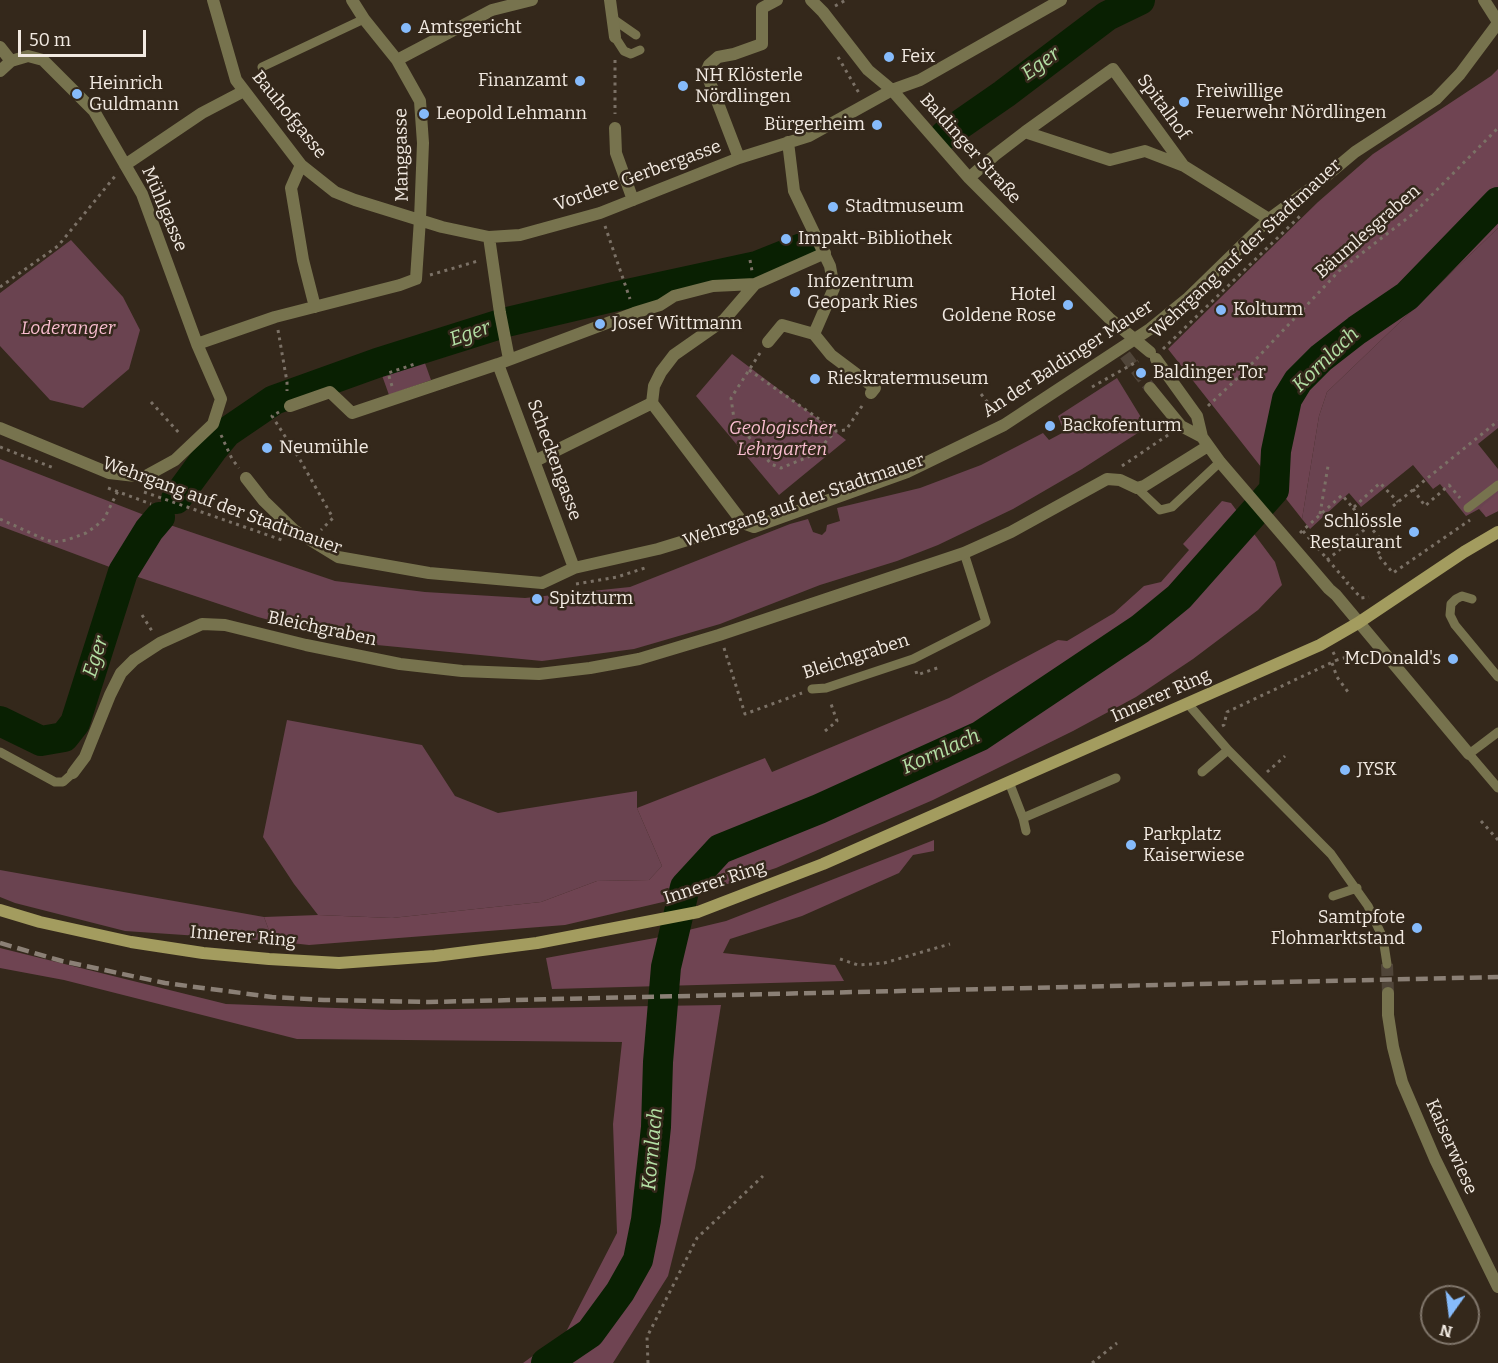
<!DOCTYPE html>
<meta charset="utf-8">
<style>
body{margin:0}
#map{position:relative;width:1498px;height:1363px;overflow:hidden;background:#34281b;font-family:Bitter,serif}
canvas{display:block}
.north{position:absolute;left:1420px;top:1285px;width:60px;height:60px;box-sizing:border-box;background:#34281b;border:2px solid #80766b;border-radius:50%;rotate:194deg;font-size:16px;font-weight:700;line-height:24px;text-align:center;color:#f2eae2}
.north::after{content:'';display:block;margin:auto;width:21px;height:27px;background:#86bbfb;clip-path:polygon(50% 0,100% 100%,50% 72%,0 100%)}
.scale{position:absolute;left:18px;top:30px;width:128px;height:27px;box-sizing:border-box;border:3px solid #f2eae2;border-top:0;padding-left:8px;font-size:18px;line-height:21px;white-space:nowrap;color:#f2eae2;-webkit-text-stroke:4px #34281b;paint-order:stroke}
</style>
<div id="map">
<canvas width="1498" height="1363"></canvas>
<div class="north">N</div>
<div class="scale">50 m</div>
</div>
<script>
const ctx = document.querySelector('canvas').getContext('2d');
ctx.lineJoin = 'round';
function fillPath(path, color) { ctx.fillStyle = color; ctx.fill(path, 'evenodd'); }
const poly = rows => new Path2D(rows.map(r => 'M' + r).join(''));
function strokePath(path, color, width, dash) { ctx.strokeStyle = color; ctx.lineWidth = width; ctx.lineCap = dash ? 'butt' : 'round'; ctx.setLineDash(dash || []); ctx.stroke(path); }
function write(font, color, halo, rows, align = 'center') {
  ctx.font = font + ' Bitter,serif'; ctx.lineWidth = 5; ctx.setLineDash([]); ctx.textBaseline = 'middle'; ctx.strokeStyle = halo; ctx.fillStyle = color; for (const [text, x, y, turn = 0] of rows) {
    ctx.save(); ctx.translate(x, y); ctx.rotate((+turn || 0) * Math.PI / 180); ctx.textAlign = isNaN(turn) ? turn : align; if (halo) ctx.strokeText(text, 0, 0); ctx.fillText(text, 0, 0); ctx.restore();
  }
}
fillPath(poly([
 [1498,228,1498,428,1478,444,1498,469,1498,511,1486,517,1479,509,1466,516,1440,484,1433,489,1413,465,1361,507,1349,493,1310,529,1302,519,1319,416,1327,392],
 [71,240,123,297,140,330,129,369,83,408,50,400,0,346,0,293],
 [421,352,431,380,389,395,379,367],
 [732,354,846,440,779,495,696,396],
 [1117,378,1147,427,1082,469,1013,509,938,545,897,561,820,585,720,624,634,649,542,661,377,645,317,633,258,617,123,572,0,526,0,459,170,525,335,581,425,592,525,598,630,587,790,524,808,519,813,532,822,535,826,531,827,525,840,521,837,508,920,488,981,465,1043,433,1049,440,1064,432,1058,416],
 [287,720,422,745,455,796,498,813,637,791,637,808,662,866,649,880,597,881,541,902,392,918,318,915,294,884,263,837],
 [0,870,264,917,273,941,125,931,15,903,0,897]
]), '#6a4350');
fillPath(poly([
 [1498,69,1498,228,1327,392,1319,416,1302,519,1168,349,1318,202,1373,154,1491,76],
 [1498,493,1498,511,1486,517,1480,508],
 [1222,501,1231,503,1275,562,1282,585,1258,610,1193,659,1136,697,1073,731,933,800,776,868,697,894,565,925,309,945,273,941,264,917,318,915,392,918,541,902,597,881,649,880,662,866,637,808,765,758,772,772,949,698,1058,640,1067,641,1114,613,1144,586,1161,582,1189,550,1183,544],
 [934,840,934,851,913,855,899,873,802,916,730,939,723,953,835,965,844,981,552,989,546,958,655,938,726,921],
 [0,948,226,1004,392,1010,721,1005,695,1168,668,1276,613,1363,523,1363,566,1332,617,1233,613,1124,622,1042,297,1039,64,980,0,968]
]), '#6f4452');
strokePath(poly([
 [377,363,387,369,415,359,420,348]
]), '#4f5d45', 5);
strokePath(poly([
 [945,135,1004,94,1107,16,1140,0],
 [176,499,212,450,227,432,274,400,377,363,507,322,613,297,757,266,807,246],
 [0,721,41,741,64,737,75,723,123,572,149,530,160,517],
 [546,1363,590,1333,620,1292,638,1260,646,1220,656,1127,658,1062,666,967,685,887,720,849,819,809,980,736,1140,629,1179,597,1274,490,1276,451,1287,399,1298,381,1321,358,1357,330,1407,296,1498,202]
]), '#092002', 30);
strokePath(poly([
 [1125,355,1150,388],
 [1387,964,1388,993]
]), '#504539', 12, [12, 6]);
strokePath(poly([
 [835,6,846,0],
 [838,57,859,93],
 [615,60,615,114],
 [605,226,630,299],
 [750,260,752,271],
 [430,275,478,261],
 [0,287,58,246,116,175],
 [278,330,287,382,287,391],
 [1163,349,1300,216],
 [760,353,731,398,734,419,771,464,781,468,813,455,836,431,846,430,864,403],
 [749,370,836,431],
 [392,386,388,373,415,364],
 [1092,387,1138,361],
 [981,394,997,414],
 [151,402,180,434],
 [1208,406,1244,372,1339,271,1414,213,1498,128],
 [279,412,272,416,299,458,333,518,321,530],
 [221,435,232,459,239,468],
 [0,447,54,468],
 [1122,466,1171,433],
 [108,488,151,504],
 [1413,489,1425,506,1449,485,1460,498],
 [144,492,282,540],
 [1393,506,1498,421],
 [1353,508,1387,546,1377,554,1393,573,1470,520],
 [1320,514,1328,466],
 [0,519,46,540,54,542,67,540,86,533,96,526,104,519,118,491],
 [1303,531,1348,583],
 [1300,533,1342,495,1353,508,1380,483,1398,502],
 [1327,560,1374,522],
 [576,584,617,577,648,567],
 [1346,584,1348,583,1361,598,1369,597],
 [142,615,152,631],
 [724,648,745,714,802,693],
 [1333,652,1337,660,1354,655,1368,657,1370,660],
 [1332,663,1337,677,1348,692],
 [916,671,917,675,940,667],
 [1222,726,1224,725,1227,712,1337,660],
 [825,731,837,721,830,701],
 [1267,772,1285,756],
 [1481,821,1498,840],
 [840,959,858,965,884,963,950,944],
 [648,1363,647,1337,697,1238,763,1176],
 [1092,1363,1117,1343]
]), '#7b7166', 3, [3, 4.5]);
strokePath(poly([
 [613,19,636,35],
 [615,37,624,51,631,54,640,50],
 [262,67,364,19],
 [1137,488,1160,510,1172,507,1220,462],
 [1468,508,1498,485],
 [1472,599,1462,596,1456,599,1451,604,1450,615,1455,625,1498,677],
 [812,689,826,688,913,659,986,622,964,553],
 [1188,704,1228,750],
 [1498,732,1469,754,1498,788],
 [0,752,55,782,63,782,73,773],
 [1202,772,1228,750,1331,854,1368,906,1383,938,1387,964],
 [1009,782,1023,818,1026,831],
 [1023,818,1116,778],
 [1333,896,1357,888]
]), '#77734e', 9);
strokePath(poly([
 [213,0,236,80,301,165,335,192,355,200,442,227,489,237,520,235,600,213,739,158,809,136,892,90,920,80,1061,0],
 [610,0,615,37],
 [811,0,823,12,868,70,892,90,969,178,1109,318,1150,352],
 [1484,0,1498,22],
 [0,47,11,61,0,71],
 [397,60,492,10,532,0],
 [615,128,616,153,633,200],
 [1025,132,1113,69,1183,165],
 [739,158,706,72,709,65,718,57,734,54,762,44,762,8,777,0],
 [125,165,202,113,244,91],
 [301,165,291,188,303,260,315,307],
 [969,178,995,155,1025,132,1110,160,1145,151,1184,166,1269,219],
 [489,237,500,313,509,359],
 [814,334,831,355,875,388,871,393],
 [768,342,782,325,814,334,834,288,830,266,794,191,788,142],
 [197,344,275,317,400,285,416,279,420,219,423,143,420,101,397,60,364,19,352,0],
 [1156,359,1197,416,1202,437,1220,462,1329,589,1336,595,1469,754],
 [498,364,574,568],
 [1150,388,1181,426,1202,437],
 [290,406,330,392,352,413,498,364,634,313,660,305,674,296,713,286,755,284,825,253],
 [0,428,109,473,144,477,175,460,213,424,221,399,197,344,142,194,94,111,43,60,28,56,11,61],
 [535,461,652,403],
 [246,478,264,501,294,530,338,557,429,573,542,583,574,568,658,549,743,523,754,527,907,472,1004,425,1150,329,1187,299,1269,219,1318,183,1355,152,1436,99,1460,74,1498,23],
 [743,523,652,403,654,386,661,372,674,355,724,320,755,284],
 [73,773,85,757,110,695,121,673,134,660,160,643,202,624,225,625,306,645,400,664,462,671,539,674,590,668,639,659,719,635,964,553,1011,532,1107,479,1120,480,1137,488,1144,486,1208,446],
 [1388,993,1388,1015,1393,1047,1402,1082,1435,1159,1498,1287]
]), '#77734e', 12);
strokePath(poly([
 [0,910,40,922,131,942,203,953,269,959,339,963,435,956,537,943,698,912,823,864,1320,645,1358,623,1464,552,1498,532]
]), '#a39c5f', 12);
strokePath(poly([
 [0,943,62,961,165,983,272,997,324,1000,429,1002,1498,977]
]), '#8b8076', 4.5, [12, 6]);
for (const [x, y, r, color] of [
 [406,28,6,"#86bbfb"],
 [889,57,6,"#86bbfb"],
 [580,81,6,"#86bbfb"],
 [683,86,6,"#86bbfb"],
 [77,94,6,"#86bbfb"],
 [1184,102,6,"#86bbfb"],
 [424,114,6,"#86bbfb"],
 [877,125,6,"#86bbfb"],
 [833,207,6,"#86bbfb"],
 [786,239,6,"#86bbfb"],
 [795,292,6,"#86bbfb"],
 [1068,305,6,"#86bbfb"],
 [1221,310,6,"#86bbfb"],
 [600,324,6,"#86bbfb"],
 [1141,373,6,"#86bbfb"],
 [815,379,6,"#86bbfb"],
 [1050,426,6,"#86bbfb"],
 [267,448,6,"#86bbfb"],
 [1414,532,6,"#86bbfb"],
 [537,599,6,"#86bbfb"],
 [1453,659,6,"#86bbfb"],
 [1345,770,6,"#86bbfb"],
 [1131,845,6,"#86bbfb"],
 [1417,928,6,"#86bbfb"]
]) { const dot = new Path2D(); dot.arc(x, y, r, 0, 2 * Math.PI); ctx.fillStyle = color; ctx.fill(dot); strokePath(dot, '#34281b', 2); }
write('18px', '#f2eae2', '#34281b', [
 ["Amtsgericht",418,28],
 ["Feix",901,57],
 ["NH Klösterle",695,76],
 ["Nördlingen",695,97],
 ["Finanzamt",568,81,"right"],
 ["Heinrich",89,84],
 ["Guldmann",89,105],
 ["Freiwillige",1196,92],
 ["Feuerwehr Nördlingen",1196,113],
 ["Leopold Lehmann",436,114],
 ["Bürgerheim",865,125,"right"],
 ["Stadtmuseum",845,207],
 ["Impakt-Bibliothek",798,239],
 ["Infozentrum",807,282],
 ["Geopark Ries",807,303],
 ["Hotel",1056,295,"right"],
 ["Goldene Rose",1056,316,"right"],
 ["Kolturm",1233,310],
 ["Josef Wittmann",612,324],
 ["Baldinger Tor",1153,373],
 ["Rieskratermuseum",827,379],
 ["Backofenturm",1062,426],
 ["Neumühle",279,448],
 ["Schlössle",1402,522,"right"],
 ["Restaurant",1402,543,"right"],
 ["Spitzturm",549,599],
 ["McDonald's",1441,659,"right"],
 ["JYSK",1357,770],
 ["Parkplatz",1143,835],
 ["Kaiserwiese",1143,856],
 ["Samtpfote",1405,918,"right"],
 ["Flohmarktstand",1405,939,"right"]
], 'left');
write('18px', '#f2eae2', '#34281b', [
 ["Spitalhof",1163,107,54],
 ["Bauhofgasse",289,115,51],
 ["Baldinger Straße",970,149,48],
 ["Manggasse",402,155,-91],
 ["Vordere Gerbergasse",638,176,-20],
 ["Mühlgasse",164,209,67],
 ["Bäumlesgraben",1368,232,-41],
 ["Wehrgang auf der Stadtmauer",1246,249,-43],
 ["An der Baldinger Mauer",1068,359,-33],
 ["Scheckengasse",554,460,70],
 ["Wehrgang auf der Stadtmauer",804,501,-19],
 ["Wehrgang auf der Stadtmauer",222,506,20],
 ["Bleichgraben",322,629,12],
 ["Bleichgraben",856,657,-18],
 ["Innerer Ring",1161,696,-24],
 ["Innerer Ring",715,883,-18],
 ["Innerer Ring",243,937,5],
 ["Kaiserwiese",1451,1147,66]
]);
write('italic 18px', '#fbbfd2', '#34281b', [
 ["Loderanger",68,329],
 ["Geologischer",782,429],
 ["Lehrgarten",782,450]
]);
write('italic 20px', '#b4e0a5', '#34281b', [
 ["Eger",1041,64,-36],
 ["Eger",470,334,-19],
 ["Kornlach",1326,360,-44],
 ["Eger",96,657,-72],
 ["Kornlach",941,752,-24],
 ["Kornlach",653,1149,-85]
]);
</script>
